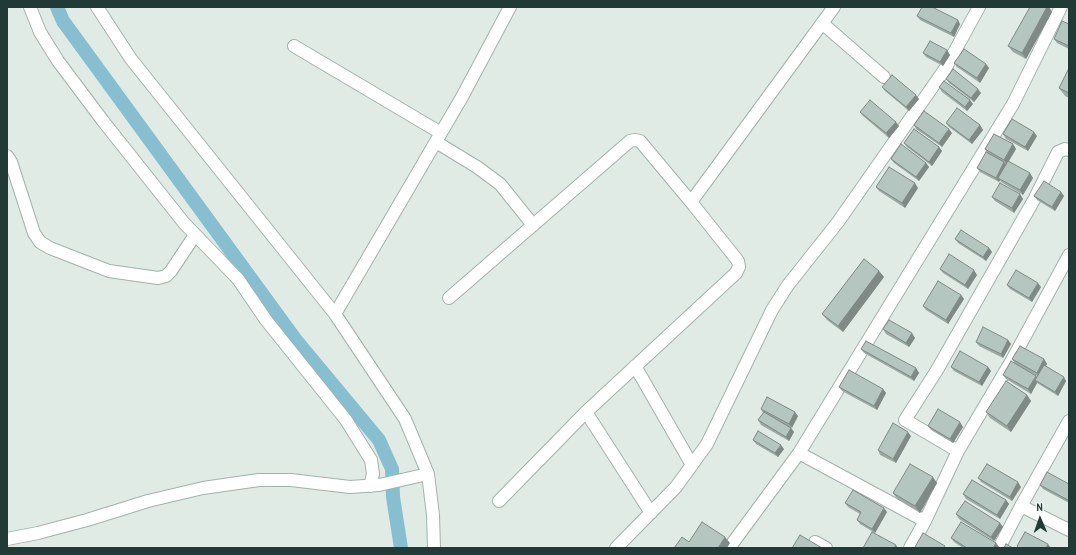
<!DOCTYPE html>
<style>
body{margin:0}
#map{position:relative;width:1076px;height:555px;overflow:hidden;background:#e0ebe6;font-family:"Archivo Narrow",sans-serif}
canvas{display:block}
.frame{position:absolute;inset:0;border:8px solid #213a35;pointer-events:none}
.north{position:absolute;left:1020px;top:499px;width:40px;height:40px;-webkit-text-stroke:3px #f0f7f4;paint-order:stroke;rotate:358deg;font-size:11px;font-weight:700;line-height:16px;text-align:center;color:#213a35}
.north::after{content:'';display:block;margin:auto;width:14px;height:18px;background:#213a35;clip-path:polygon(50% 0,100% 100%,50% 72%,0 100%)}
</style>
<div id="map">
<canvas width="1076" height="555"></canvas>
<div class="frame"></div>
<div class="north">N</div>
</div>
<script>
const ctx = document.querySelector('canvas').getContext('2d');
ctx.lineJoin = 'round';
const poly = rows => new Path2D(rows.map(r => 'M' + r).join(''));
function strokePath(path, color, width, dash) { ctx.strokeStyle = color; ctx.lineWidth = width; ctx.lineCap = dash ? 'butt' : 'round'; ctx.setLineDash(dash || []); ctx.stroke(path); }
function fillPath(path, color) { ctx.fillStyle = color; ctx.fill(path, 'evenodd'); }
strokePath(poly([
 [57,7,63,21,295,339,379,440,392,469,393,497,401,548]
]), '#87bfd0', 14);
const minor = poly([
 [30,7,40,32,58,61,103,121,184,223,238,279,266,320,346,420,371,460,373,474,370,486],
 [97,7,131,59,335,314,405,419,428,474,433,515,434,548],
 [822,23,884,77],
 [294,46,441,133],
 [436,142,477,167,500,184,533,225],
 [7,156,11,162,34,233,40,242,50,248,109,271,158,278,166,276,171,271,195,235],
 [691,202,834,7],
 [449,298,630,141,635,140,640,141,691,202,738,261,739,267,736,273,586,412,499,501],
 [335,314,462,97,510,7],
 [635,366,692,465],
 [586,412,651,513],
 [958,451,905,420,937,370,1035,198,1058,152,1065,149,1069,150],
 [799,453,925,521],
 [1021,506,1069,530],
 [7,539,38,533,87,520,148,501,203,488,259,480,291,480,350,487,379,485,428,474],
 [815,542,826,548],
 [616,548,676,487,707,444,772,310,788,285,838,222,945,69,979,7],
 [729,548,799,453,1013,104,1061,7],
 [910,548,925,521,958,451,1012,360,1069,255],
 [999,548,1021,506,1069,421]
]);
strokePath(minor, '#a3b2ad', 14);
strokePath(minor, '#fff', 12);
fillPath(poly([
 [1047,7,1049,7,1052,12,1026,59,1013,52,1008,46],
 [917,16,960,24,954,37,920,20],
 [1069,24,1069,49,1057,43,1054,39],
 [947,50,950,55,943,66,926,57,923,53],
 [954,63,986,64,989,68,980,83,957,67],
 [1069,68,1069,98,1065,96,1059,88],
 [946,79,981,93,974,102,949,83],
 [882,87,919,99,909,111,885,91],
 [939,87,973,104,967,111,942,92],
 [860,112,899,126,889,138,863,116],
 [946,123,980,125,983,130,972,144,949,127],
 [914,125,952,133,942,147,916,129],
 [1003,134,1037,136,1028,151,1006,139],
 [904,143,939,147,942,151,932,166,907,147],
 [1013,144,1016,149,1009,161,1033,178,1023,195,1001,182,1000,180,999,182,980,172,977,168,987,153,985,149],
 [891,159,926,163,929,167,919,181,894,163],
 [876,187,918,188,905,208,879,191],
 [1061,192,1064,196,1055,211,1037,200,1034,196],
 [1020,194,1023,199,1014,213,995,201,992,197],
 [955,239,989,248,992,252,986,261,958,243],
 [940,269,977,275,968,289,943,273],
 [879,271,884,277,843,332,827,320,822,314],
 [1007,285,1041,287,1032,302,1010,289],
 [961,295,964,299,948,324,926,310,923,306],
 [883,329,915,338,909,347,886,334],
 [1008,340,1011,344,1003,358,979,346,976,342],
 [861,349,916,368,919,373,914,381,864,353],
 [1012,359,1044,359,1047,364,1046,366,1066,381,1058,396,1037,383,1031,394,1006,379,1003,375,1036,376,1037,377,1037,376,1015,364],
 [951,367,988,367,991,371,982,386,954,371],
 [839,387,883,389,886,393,877,410,842,391],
 [1027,395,1031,401,1011,432,990,418,986,412],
 [761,409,798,416,791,428,794,432,789,441,761,425,758,420,763,413],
 [928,426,963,427,953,443,931,430],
 [911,436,896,463,880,455,878,450],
 [753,440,784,449,778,457,756,444],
 [978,478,1021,487,1012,501,981,482],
 [937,483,920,513,897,499,893,493],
 [1069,484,1069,503,1043,489,1040,485],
 [963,494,1006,500,1009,504,1000,519,966,499],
 [845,503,887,512,875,533,860,524,857,520,860,514,848,507],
 [956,514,1000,523,1003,527,994,541,959,519],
 [951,538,996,543,999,547,998,548,963,548,954,542]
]), '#9ca9a5');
fillPath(poly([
 [1047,7,1049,7,1052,12,1026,59,1022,53],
 [958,20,960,24,954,37,951,33],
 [947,50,950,55,943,66,940,62],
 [986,64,989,68,980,83,977,78],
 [978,89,981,93,974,102,971,98],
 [916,95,919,99,909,111,906,107],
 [970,100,973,104,967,111,965,107],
 [896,122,899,126,889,138,886,133],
 [980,125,983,130,972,144,969,140],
 [949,129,952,133,942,147,939,143],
 [1034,132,1037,136,1028,151,1025,147],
 [1013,144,1016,149,1007,164,1004,160],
 [939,147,942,151,932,166,929,162],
 [1004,162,1007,166,998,178,1000,180,999,182,996,178],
 [926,163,929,167,919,181,916,177],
 [1030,173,1033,178,1023,195,1020,190],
 [915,183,918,188,905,208,902,203],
 [1061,192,1064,196,1055,211,1052,207],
 [1020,194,1023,199,1014,213,1012,208],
 [989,248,992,252,986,261,983,257],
 [974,270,977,275,968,289,965,285],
 [879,271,884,277,843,332,838,326],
 [1038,283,1041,287,1032,302,1029,298],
 [961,295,964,299,948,324,946,320],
 [912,333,915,338,909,347,906,343],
 [1008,340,1011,344,1003,358,1001,354],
 [1044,359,1047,364,1039,377,1037,373],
 [988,367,991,371,982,386,979,382],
 [916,368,919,373,914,381,911,377],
 [1036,376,1039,380,1035,380,1037,383,1031,394,1028,389],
 [1064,377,1066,381,1058,396,1055,392],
 [883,389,886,393,877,410,874,406],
 [1027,395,1031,401,1011,432,1007,426],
 [795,412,798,416,792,428,789,424],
 [960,422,963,427,953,443,950,439],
 [791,428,794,432,789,441,786,437],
 [908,432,911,436,896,463,893,459],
 [781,445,784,449,778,457,775,453],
 [933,477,937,483,920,513,915,506],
 [1018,482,1021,487,1012,501,1010,497],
 [1006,500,1009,504,1000,519,997,515],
 [884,508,887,512,875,533,872,529],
 [1000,523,1003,527,994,541,991,537],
 [725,537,730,543,727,548,718,548],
 [996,543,999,547,998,548,993,548],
 [1048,544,1051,548,1046,548],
 [896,545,898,548,894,548]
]), '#7f8a86');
const building = poly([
 [922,7,932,7,958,20,951,33,917,16,922,7],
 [1030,7,1047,7,1022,53,1008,46,1030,7],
 [1062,21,1069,24,1069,46,1054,39,1062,21],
 [930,41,947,50,940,62,923,53,930,41],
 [964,49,986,64,977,78,954,63,964,49],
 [1069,68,1069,93,1059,88,1069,68],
 [953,69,978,89,971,98,946,79,953,69],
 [892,75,916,95,906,107,882,87,892,75],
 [944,81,970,100,965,107,939,87,944,81],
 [870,100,896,122,886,133,860,112,870,100],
 [957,108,980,125,969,140,946,123,957,108],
 [924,111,949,129,939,143,914,125,924,111],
 [1012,119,1034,132,1025,147,1003,134,1012,119],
 [914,129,939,147,929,162,904,143,914,129],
 [994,134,1013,144,1004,160,985,149,994,134],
 [901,144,926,163,916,177,891,159,901,144],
 [986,152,1004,162,996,178,977,168,986,152],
 [1008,161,1030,173,1020,190,998,178,1008,161],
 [889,167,915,183,902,203,876,187,889,167],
 [1044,181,1061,192,1052,207,1034,196,1044,181],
 [1000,183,1020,194,1012,208,992,197,1000,183],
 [961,230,989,248,983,257,955,239,961,230],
 [949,254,974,270,965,285,940,269,949,254],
 [864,259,879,271,838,326,822,314,864,259],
 [1016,270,1038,283,1029,298,1007,285,1016,270],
 [938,281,961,295,946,320,923,306,938,281],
 [889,320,912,333,906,343,883,329,889,320],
 [983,327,1008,340,1001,354,976,342,983,327],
 [866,341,916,368,911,377,861,349,866,341],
 [1020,346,1044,359,1037,373,1012,359,1020,346],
 [960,351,988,367,979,382,951,367,960,351],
 [1011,361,1036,376,1028,389,1003,375,1011,361],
 [1044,365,1064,377,1055,392,1035,380,1044,365],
 [849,370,883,389,874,406,839,387,849,370],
 [1006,381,1027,395,1007,426,986,412,1006,381],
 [767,397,795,412,789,424,761,409,767,397],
 [938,409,960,422,950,439,928,426,938,409],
 [764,412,791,428,786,437,758,420,764,412],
 [893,423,908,432,893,459,878,450,893,423],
 [758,431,781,445,775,453,753,440,758,431],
 [910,464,933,477,915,506,893,493,910,464],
 [987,464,1018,482,1010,497,978,478,987,464],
 [1047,472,1069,484,1069,499,1068,500,1040,485,1047,472],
 [972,480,1006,500,997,515,963,494,972,480],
 [853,490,884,508,872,529,857,520,861,512,845,503,853,490],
 [965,501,1000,523,991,537,956,514,965,501],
 [702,522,725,537,718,548,674,548,682,537,689,542,702,522],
 [961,522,996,543,993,548,967,548,951,538,961,522],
 [872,532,896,545,894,548,863,548,872,532],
 [1025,532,1048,544,1046,548,1019,548,1017,546,1025,532],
 [923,533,945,546,944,548,916,548,915,547,923,533],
 [800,535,822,548,792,548,800,535],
 [1006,544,1013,548,1004,548,1006,544]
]);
fillPath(building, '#b5c5c0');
strokePath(building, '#7f8a86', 1);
</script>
